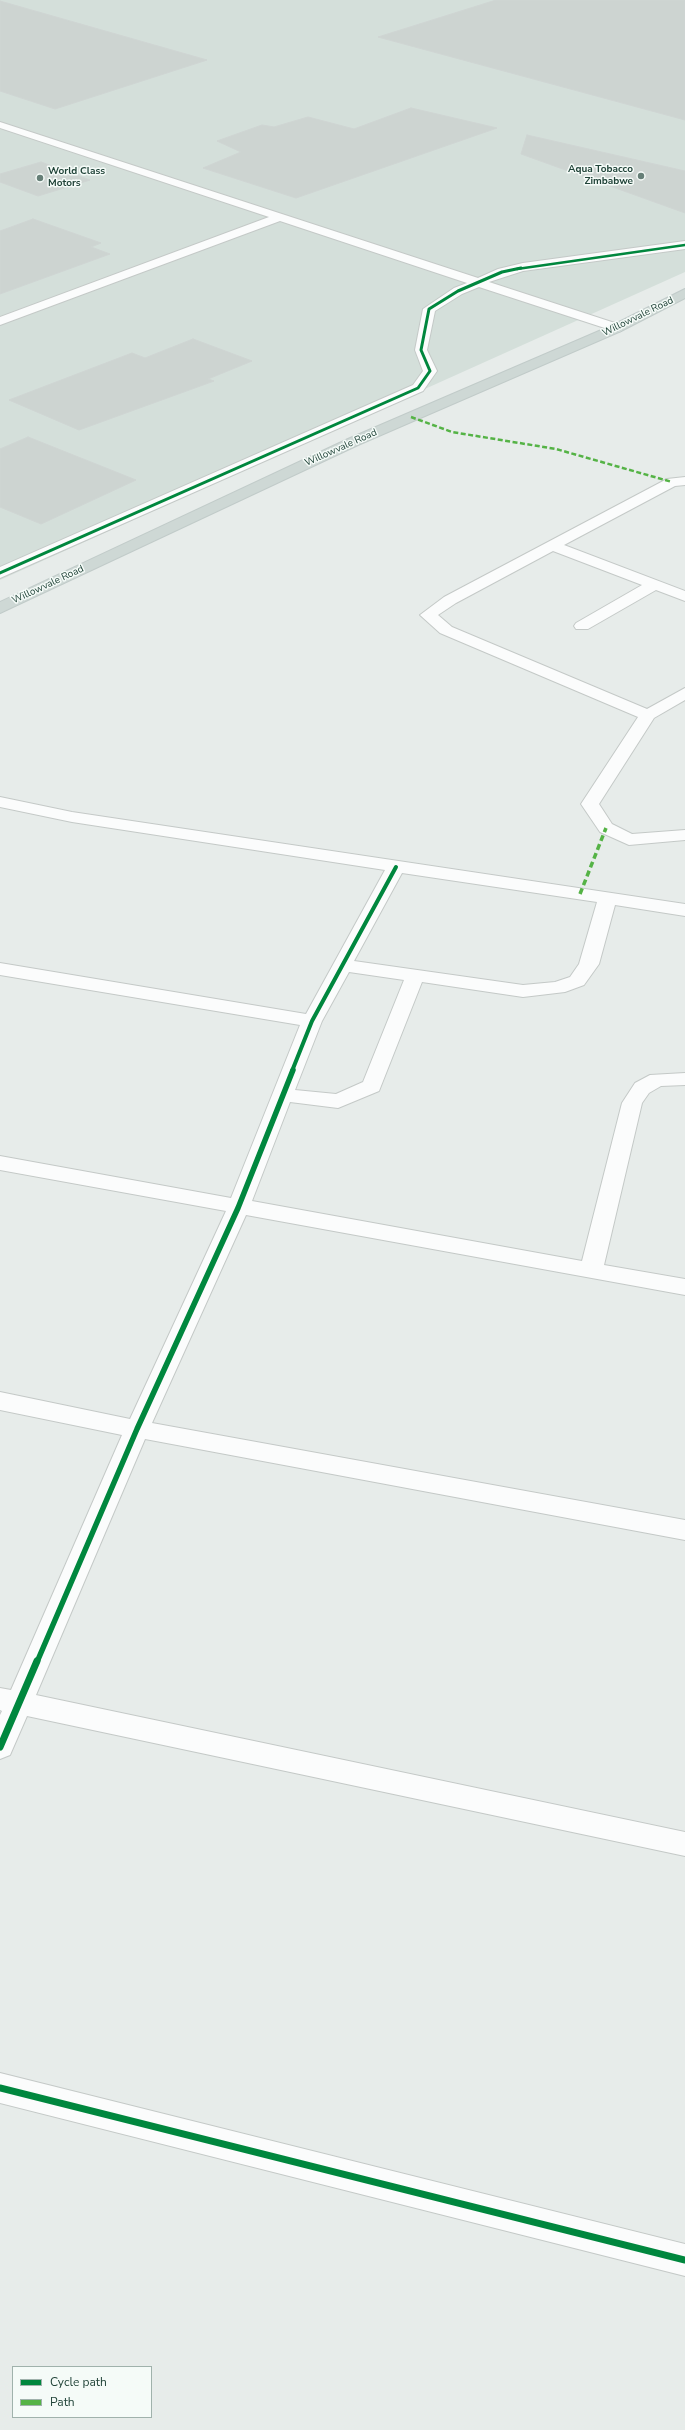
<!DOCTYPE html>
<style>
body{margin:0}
#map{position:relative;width:685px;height:2430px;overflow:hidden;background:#e7ecea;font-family:"Nunito Sans",sans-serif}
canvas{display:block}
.legend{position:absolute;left:12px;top:2366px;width:140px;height:52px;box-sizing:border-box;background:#f5fbf8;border:1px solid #a0b2ac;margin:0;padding:5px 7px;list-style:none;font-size:12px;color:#214439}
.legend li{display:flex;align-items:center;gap:8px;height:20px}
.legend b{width:20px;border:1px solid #a0b2ac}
</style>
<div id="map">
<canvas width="685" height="2430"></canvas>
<ul class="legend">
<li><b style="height:5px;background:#00873e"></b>Cycle path</li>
<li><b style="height:5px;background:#55b346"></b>Path</li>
</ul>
</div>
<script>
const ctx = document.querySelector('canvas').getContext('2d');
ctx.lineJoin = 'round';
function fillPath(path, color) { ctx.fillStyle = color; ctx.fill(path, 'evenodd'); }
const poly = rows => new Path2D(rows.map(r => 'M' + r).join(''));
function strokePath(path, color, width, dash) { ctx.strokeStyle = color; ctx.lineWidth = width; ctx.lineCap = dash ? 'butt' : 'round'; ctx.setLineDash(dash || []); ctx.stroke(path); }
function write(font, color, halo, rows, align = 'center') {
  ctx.font = font + ' "Nunito Sans",sans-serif'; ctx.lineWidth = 3; ctx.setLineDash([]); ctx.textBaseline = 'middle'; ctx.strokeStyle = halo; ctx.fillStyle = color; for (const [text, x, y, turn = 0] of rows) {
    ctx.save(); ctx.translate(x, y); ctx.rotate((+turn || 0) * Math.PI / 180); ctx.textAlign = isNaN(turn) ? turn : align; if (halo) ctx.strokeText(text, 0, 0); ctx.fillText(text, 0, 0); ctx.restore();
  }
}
fillPath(poly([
 [0,0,685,0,685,272,0,580]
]), '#d4dfda');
const building = poly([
 [496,0,685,0,685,120,378,37,496,0],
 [0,1,207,60,55,109,0,91,0,1],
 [411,108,497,128,296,198,203,168,241,152,217,141,262,125,274,127,308,117,354,129,411,108],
 [527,135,685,171,685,213,521,154,527,135],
 [41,162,90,180,38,196,0,182,0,174,41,162],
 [33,219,101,243,91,247,110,254,0,294,0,231,33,219],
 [193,339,252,361,208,379,214,381,79,430,9,400,132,353,145,358,193,339],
 [28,437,136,480,41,524,0,507,0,449,28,437]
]);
fillPath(building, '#cdd4d1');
strokePath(building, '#cfd5d3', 1);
const minor = poly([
 [0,122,478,278,498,269,523,263,685,241,685,249,523,271,489,282,621,325,623,328,621,331,617,332,479,287,462,294,435,311,427,350,437,371,423,391,0,578,0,567,413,385,423,371,415,350,423,309,454,288,467,283,280,221,0,325,0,317,269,217,0,128,0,122],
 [685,477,685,485,675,486,564,545,685,591,685,601,656,590,588,629,576,629,574,626,576,623,642,585,553,551,456,603,438,615,452,627,647,709,685,688,685,700,654,718,599,804,612,824,632,834,685,830,685,840,629,845,600,832,581,804,638,717,440,633,420,615,444,597,667,479,685,477],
 [0,797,72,812,685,904,685,916,615,905,599,964,584,985,565,992,523,997,422,982,379,1091,338,1108,290,1102,252,1201,582,1261,622,1103,635,1083,650,1075,685,1073,685,1085,661,1086,649,1093,642,1103,604,1265,685,1279,685,1295,246,1215,152,1423,685,1520,685,1540,145,1439,36,1695,685,1832,685,1856,27,1716,10,1755,0,1759,0,1715,2,1711,0,1710,0,1688,11,1690,122,1435,0,1410,0,1392,130,1419,226,1211,0,1170,0,1156,231,1198,300,1025,0,975,0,963,306,1014,385,870,72,822,0,807,0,797],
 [402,873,597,902,579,964,570,977,555,982,523,985,354,961,402,873],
 [349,972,404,980,363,1082,336,1094,295,1090,322,1021,349,972],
 [0,2073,685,2244,685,2276,0,2103,0,2073]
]);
const major = poly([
 [685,289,685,298,621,331,358,445,0,613,0,602,348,439,613,325,685,289]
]);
strokePath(minor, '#c4c9c7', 2);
strokePath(major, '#c1cbc9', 2);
fillPath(minor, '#fbfcfc');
fillPath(major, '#ced8d5');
strokePath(poly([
 [411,417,452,432,556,449,672,482]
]), '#55b346', 2.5, [5, 2.5]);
strokePath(poly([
 [580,894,606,828]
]), '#55b346', 3.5, [6, 3.5]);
strokePath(poly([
 [517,269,685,245]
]), '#00873e', 2.5);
strokePath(poly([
 [0,573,418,388,430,371,421,350,429,309,458,291,502,272,521,268]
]), '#00873e', 3);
strokePath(poly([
 [292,1071,312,1021,396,867]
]), '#00873e', 4);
strokePath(poly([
 [37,1662,137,1429,238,1208,293,1070]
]), '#00873e', 5.5);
strokePath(poly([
 [0,1747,37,1661],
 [0,2088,685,2260]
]), '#00873e', 7);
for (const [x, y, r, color] of [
 [641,176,4,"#667f77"],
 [40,178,4,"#667f77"]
]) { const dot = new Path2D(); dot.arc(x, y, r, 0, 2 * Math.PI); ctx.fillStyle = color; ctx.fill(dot); strokePath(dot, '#f5fbf8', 1.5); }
write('bold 10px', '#214439', '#f5fbf8', [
 ["Aqua Tobacco",633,170],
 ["Zimbabwe",633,182],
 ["World Class",48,172,"left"],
 ["Motors",48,184,"left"]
], 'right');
write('10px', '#214439', '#f5fbf8', [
 ["Willowvale Road",638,317,-26],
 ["Willowvale Road",341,448,-24],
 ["Willowvale Road",48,585,-25]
]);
</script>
